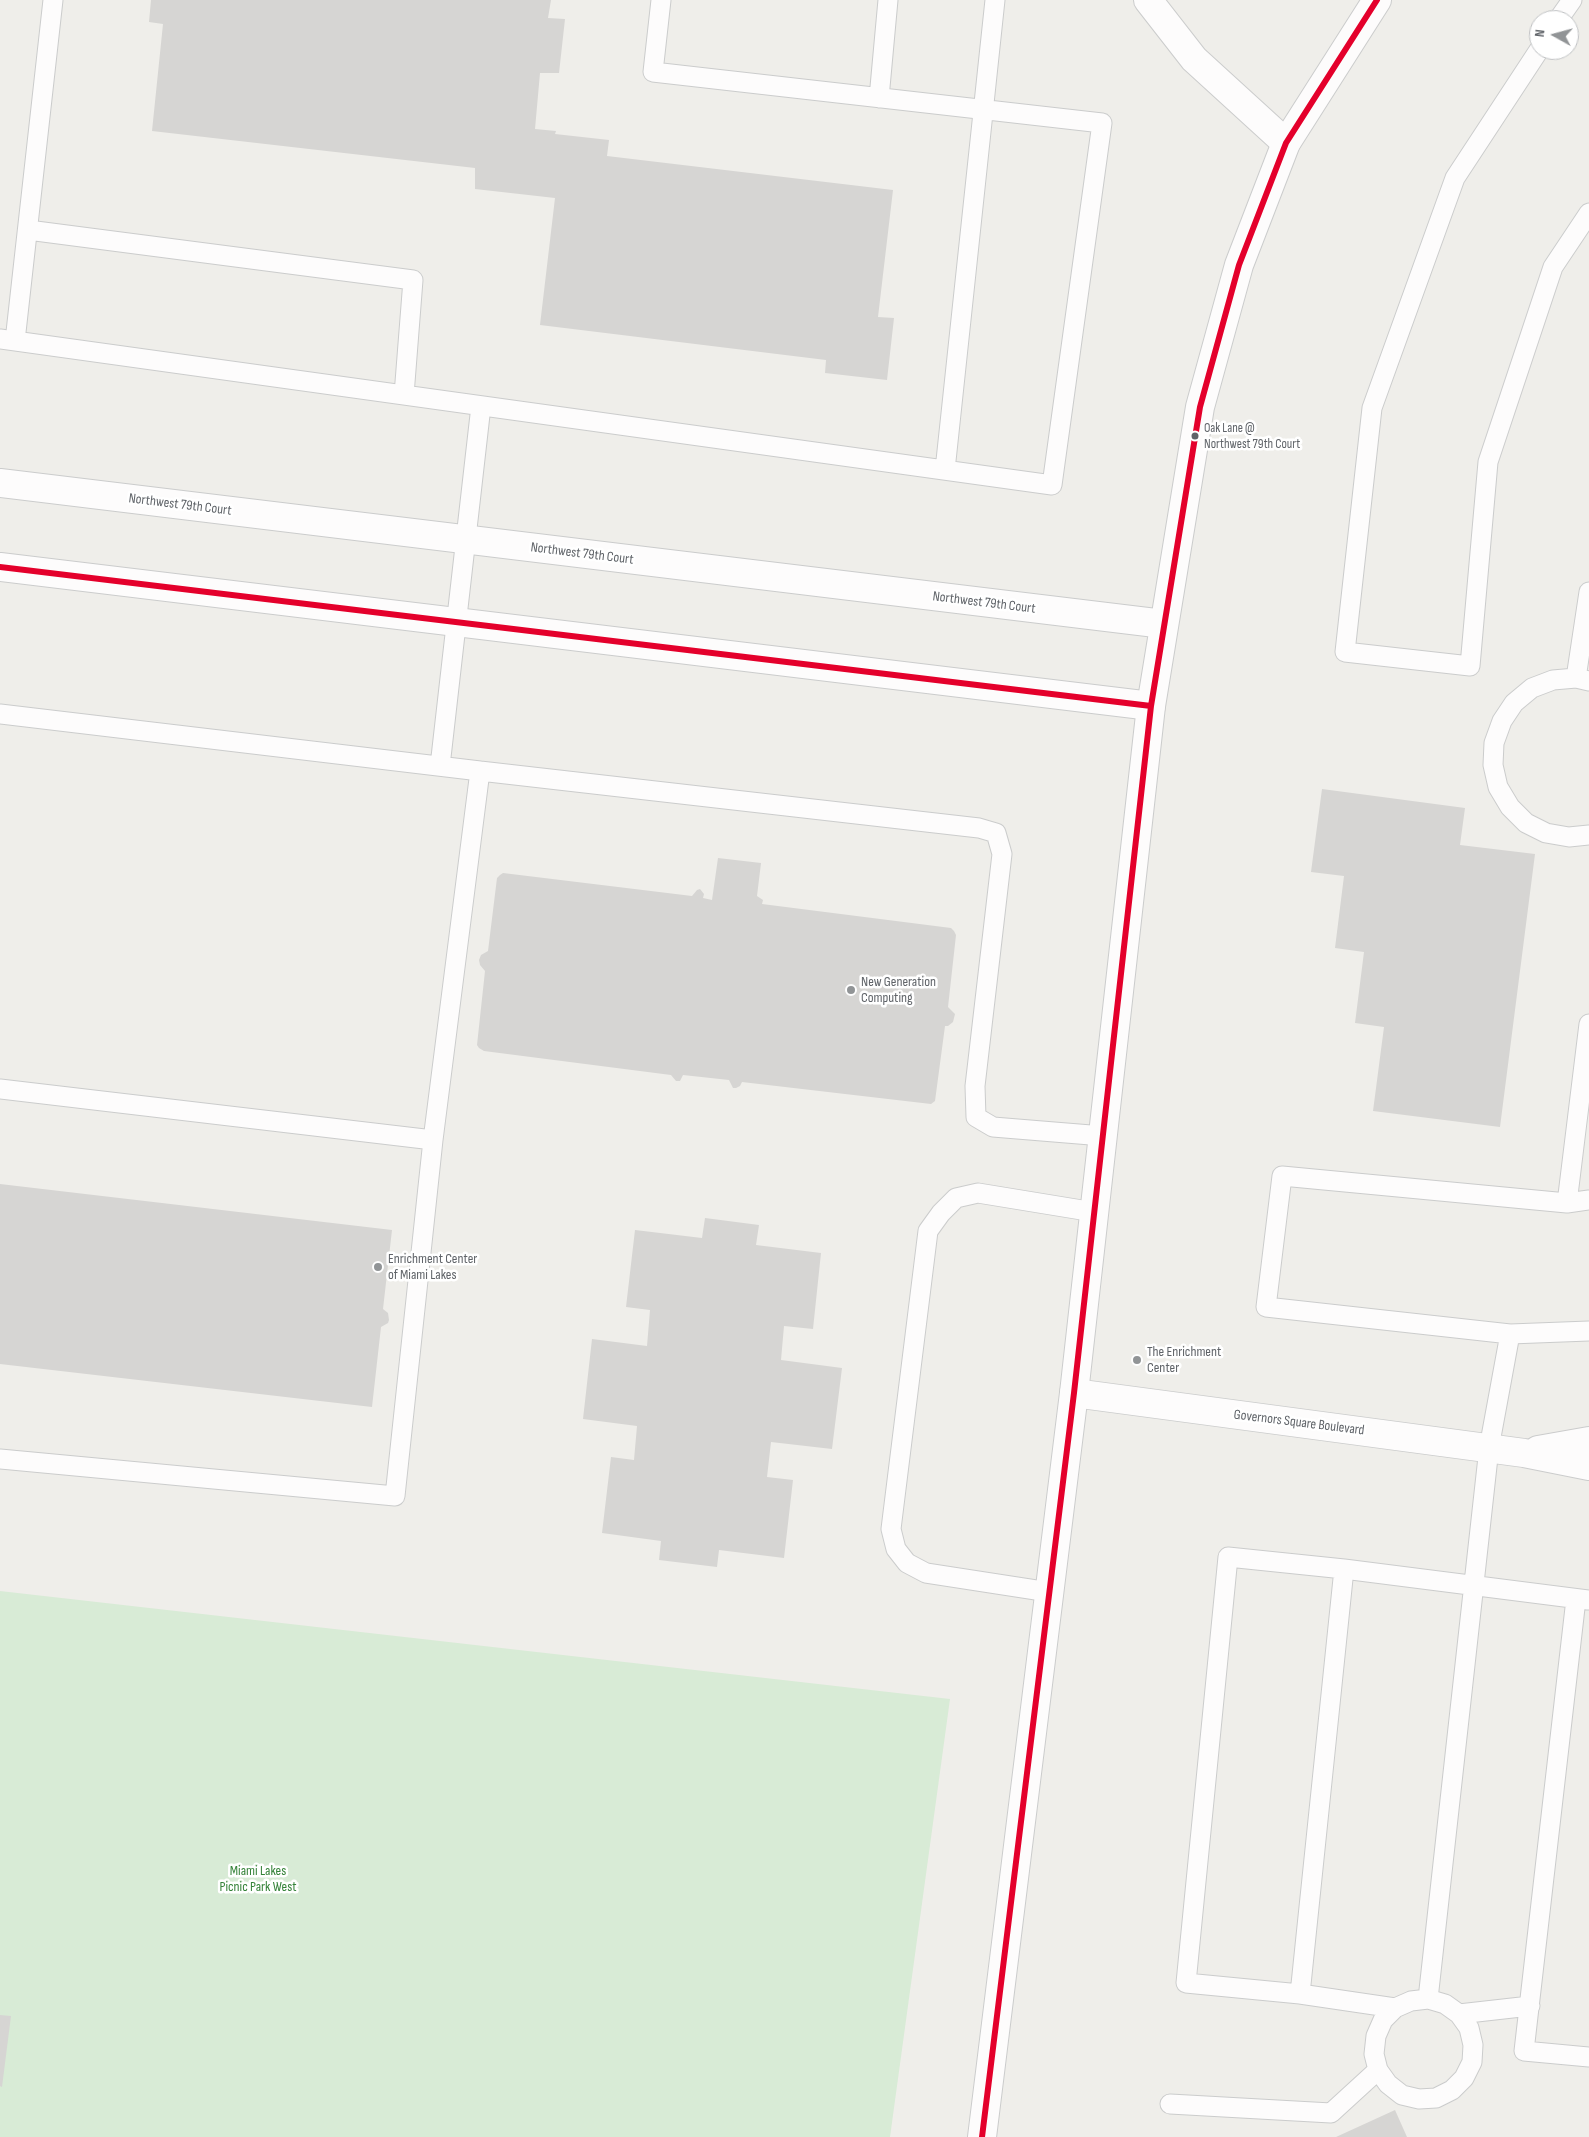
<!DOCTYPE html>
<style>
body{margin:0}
#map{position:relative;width:1589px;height:2137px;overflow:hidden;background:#efeeea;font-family:"Sofia Sans Condensed",sans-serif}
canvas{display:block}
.north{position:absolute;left:1529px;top:10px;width:50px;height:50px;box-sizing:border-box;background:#fff;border:1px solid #bfc1c3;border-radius:50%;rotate:277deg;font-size:14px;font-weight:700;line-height:20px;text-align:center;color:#5f6368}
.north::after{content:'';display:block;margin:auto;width:18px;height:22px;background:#919496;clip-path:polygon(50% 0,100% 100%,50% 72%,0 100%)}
</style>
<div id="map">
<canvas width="1589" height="2137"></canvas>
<div class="north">N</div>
</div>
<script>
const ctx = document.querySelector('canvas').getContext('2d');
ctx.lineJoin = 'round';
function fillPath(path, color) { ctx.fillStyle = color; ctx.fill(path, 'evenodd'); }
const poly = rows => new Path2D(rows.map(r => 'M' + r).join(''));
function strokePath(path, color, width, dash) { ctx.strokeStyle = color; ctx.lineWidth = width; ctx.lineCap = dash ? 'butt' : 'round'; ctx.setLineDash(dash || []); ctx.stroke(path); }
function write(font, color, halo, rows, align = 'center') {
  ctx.font = font + ' "Sofia Sans Condensed",sans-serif'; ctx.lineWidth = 5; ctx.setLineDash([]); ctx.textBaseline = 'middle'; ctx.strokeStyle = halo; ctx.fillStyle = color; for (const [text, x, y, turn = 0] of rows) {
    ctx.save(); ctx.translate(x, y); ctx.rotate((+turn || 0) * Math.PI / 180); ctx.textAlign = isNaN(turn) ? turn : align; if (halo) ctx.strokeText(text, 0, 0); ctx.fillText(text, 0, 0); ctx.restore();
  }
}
fillPath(poly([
 [0,1591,950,1699,890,2137,0,2137]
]), '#d8ebd6');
fillPath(poly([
 [151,0,551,0,548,18,565,19,559,73,540,73,535,129,556,131,555,134,609,140,607,156,893,190,878,317,894,318,887,380,825,373,826,360,540,325,555,198,475,189,475,168,152,131,163,24,149,22],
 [1322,789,1465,808,1460,845,1535,854,1500,1127,1373,1111,1384,1027,1355,1023,1364,952,1335,948,1344,876,1311,872],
 [718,858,761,863,757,896,763,900,762,904,951,928,954,931,956,935,948,1007,955,1014,953,1022,948,1026,945,1026,935,1101,931,1104,742,1082,740,1086,736,1088,733,1088,729,1080,683,1075,680,1081,676,1081,671,1075,484,1051,479,1048,477,1045,485,971,480,965,479,960,481,955,488,951,497,878,500,875,503,873,692,896,697,890,700,889,704,894,703,898,712,900],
 [0,1184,392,1230,383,1309,388,1313,389,1320,388,1323,381,1327,372,1407,0,1364],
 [705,1218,759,1225,756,1245,821,1253,813,1329,784,1326,781,1360,842,1368,832,1449,771,1442,767,1477,793,1480,784,1558,719,1550,717,1567,659,1560,661,1541,602,1533,611,1457,634,1460,637,1426,583,1419,592,1339,647,1346,650,1310,626,1307,635,1230,702,1238],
 [0,2015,11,2016,2,2087,0,2086],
 [1395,2110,1407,2137,1336,2137]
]), '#d6d5d3');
const service = poly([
 [1558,20,1572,0],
 [1539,50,1455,178,1372,408,1345,652,1470,666,1488,462,1553,267,1589,213],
 [879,98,888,0],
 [28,230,413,280,404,395],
 [0,339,1052,485,1102,123,653,72,661,0],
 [15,341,53,0],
 [945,470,995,0],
 [1576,678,1589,592],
 [1589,681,1576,678,1553,680,1532,688,1514,703,1502,721,1494,743,1493,765,1498,787,1510,807,1526,823,1546,833,1569,837,1589,835],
 [0,714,480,771],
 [440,766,481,406],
 [0,1089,433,1140,480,771,979,828,996,833,1002,854,975,1086,976,1117,993,1127,1103,1136],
 [1567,1203,1589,1024],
 [1510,1334,1266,1307,1282,1176,1567,1203,1589,1200],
 [0,1459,395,1496,433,1140],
 [1344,1569,1588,1600],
 [1049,1592,926,1573,907,1563,896,1549,891,1529,928,1231,941,1213,956,1198,978,1193,1094,1212],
 [1576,1599,1524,2051,1589,2057],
 [1300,1994,1186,1983,1228,1557,1344,1569,1300,1994,1395,2008],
 [1428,1999,1411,2001,1395,2008,1383,2020,1376,2036,1374,2054,1378,2070,1388,2084,1402,2095,1419,2099,1436,2098,1452,2090,1464,2078,1472,2062,1473,2045,1469,2028,1459,2014,1445,2004,1428,1999,1489,1448,1510,1334,1589,1331],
 [1459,2014,1530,2006],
 [1170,2104,1331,2113,1378,2070]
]);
const minor = poly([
 [1148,0,1194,59,1286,143],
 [0,483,1164,624],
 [0,567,1151,706],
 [1074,1393,1524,1453,1589,1466],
 [1538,1450,1589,1441]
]);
const tertiary = poly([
 [982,2137,1074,1393,1151,706,1200,407,1239,265,1286,143,1377,0]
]);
strokePath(service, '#cbcccc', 21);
strokePath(minor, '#cbcccc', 30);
strokePath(tertiary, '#cbcccc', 30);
strokePath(service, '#fdfcfc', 19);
strokePath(minor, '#fdfcfc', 28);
strokePath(tertiary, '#fdfcfc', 28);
strokePath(poly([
 [0,567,1151,706],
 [982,2137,1074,1393,1151,706,1200,407,1239,265,1286,143,1377,0]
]), '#e4002b', 6);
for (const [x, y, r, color] of [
 [1195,436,4.5,"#5f6368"],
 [851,990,5,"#919496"],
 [378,1267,5,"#919496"],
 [1137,1360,5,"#919496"]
]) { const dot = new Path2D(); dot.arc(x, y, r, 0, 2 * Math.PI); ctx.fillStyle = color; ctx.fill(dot); strokePath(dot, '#fff', 2); }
write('13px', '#5f6368', '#fff', [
 ["Oak Lane @",1204,429],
 ["Northwest 79th Court",1204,445]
], 'left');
write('14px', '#5f6368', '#fff', [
 ["Northwest 79th Court",180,505,7],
 ["Northwest 79th Court",582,554,7],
 ["Northwest 79th Court",984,603,7],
 ["Governors Square Boulevard",1299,1423,7]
]);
write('14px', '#5f6368', '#fff', [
 ["New Generation",861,982],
 ["Computing",861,998],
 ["Enrichment Center",388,1259],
 ["of Miami Lakes",388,1275],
 ["The Enrichment",1147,1352],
 ["Center",1147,1368]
], 'left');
write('14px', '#348238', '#fff', [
 ["Miami Lakes",258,1871],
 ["Picnic Park West",258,1887]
]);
</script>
